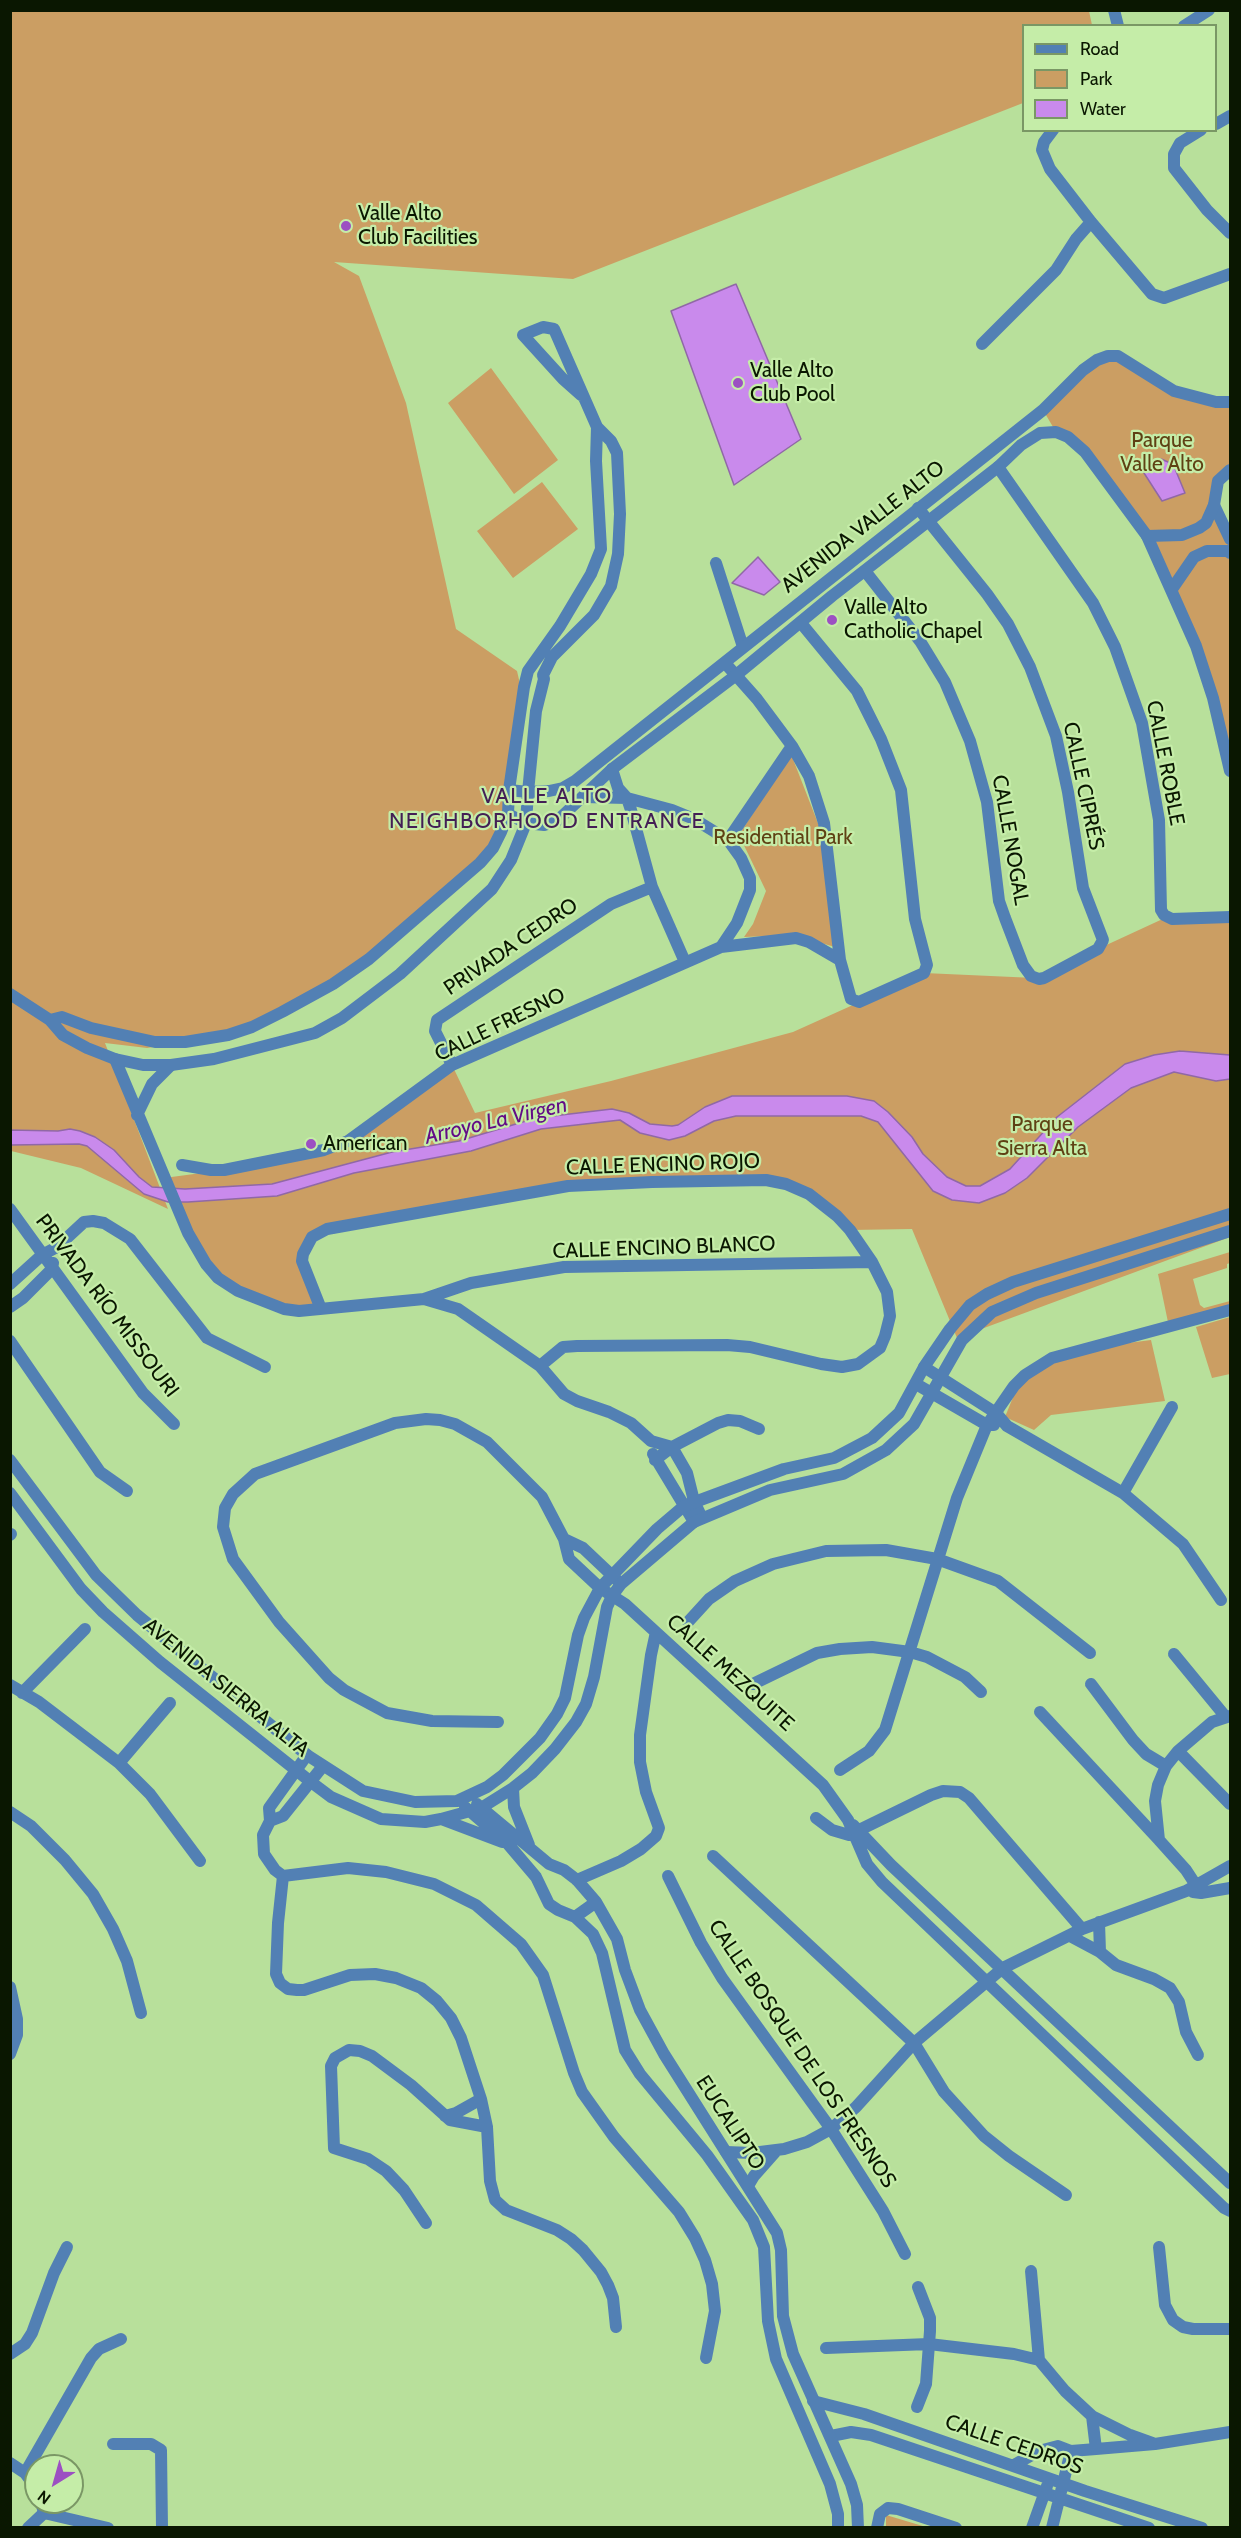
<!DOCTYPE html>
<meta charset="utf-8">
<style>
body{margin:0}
#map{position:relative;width:1241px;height:2538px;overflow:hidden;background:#b8e09b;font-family:Cabin,sans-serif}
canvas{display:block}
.frame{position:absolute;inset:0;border:12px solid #0a1701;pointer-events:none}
.legend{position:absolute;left:1022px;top:24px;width:195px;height:108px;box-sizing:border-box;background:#c5eda8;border:2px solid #7a9765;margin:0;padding:8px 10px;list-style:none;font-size:18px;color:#0a1701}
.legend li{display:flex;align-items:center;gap:12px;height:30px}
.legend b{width:30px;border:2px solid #7a9765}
.north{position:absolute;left:24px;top:2454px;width:60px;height:60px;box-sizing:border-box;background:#c5eda8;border:2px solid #7a9765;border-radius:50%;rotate:217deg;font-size:16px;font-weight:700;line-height:24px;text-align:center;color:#0a1701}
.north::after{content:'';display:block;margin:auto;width:21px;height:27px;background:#9c50c2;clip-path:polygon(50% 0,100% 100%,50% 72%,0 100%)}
</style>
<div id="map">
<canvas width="1241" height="2538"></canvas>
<div class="frame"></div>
<ul class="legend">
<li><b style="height:8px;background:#5280b4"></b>Road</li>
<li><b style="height:16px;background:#cb9e63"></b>Park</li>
<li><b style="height:16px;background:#c98aec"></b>Water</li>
</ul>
<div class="north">N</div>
</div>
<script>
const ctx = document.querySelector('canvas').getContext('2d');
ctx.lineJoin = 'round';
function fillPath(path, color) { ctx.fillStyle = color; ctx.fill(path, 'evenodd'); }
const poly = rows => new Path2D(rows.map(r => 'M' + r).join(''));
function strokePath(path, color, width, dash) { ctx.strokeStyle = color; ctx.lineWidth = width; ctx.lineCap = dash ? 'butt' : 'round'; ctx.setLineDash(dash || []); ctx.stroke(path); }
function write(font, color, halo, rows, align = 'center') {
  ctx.font = font + ' Cabin,sans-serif'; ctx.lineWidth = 4.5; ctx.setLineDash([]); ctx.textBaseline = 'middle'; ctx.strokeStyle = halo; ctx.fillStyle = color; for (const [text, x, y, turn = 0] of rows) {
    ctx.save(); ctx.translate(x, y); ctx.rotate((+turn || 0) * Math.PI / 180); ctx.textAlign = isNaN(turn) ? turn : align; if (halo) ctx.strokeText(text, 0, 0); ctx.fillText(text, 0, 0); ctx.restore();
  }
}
fillPath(poly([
 [11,11,1089,11,1092,25,1024,26,1023,103,573,279,334,262,359,276,406,403,456,629,517,671,520,684,508,814,493,848,369,959,300,1004,219,1037,147,1048,105,1043,168,1209,81,1168,11,1151],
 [1108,356,1174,391,1230,402,1230,470,1218,481,1214,504,1230,538,1230,771,1213,698,1151,546,1085,452,1056,432,1043,410],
 [491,368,558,460,514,494,448,403],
 [542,482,578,529,513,578,477,531],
 [791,754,821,831,835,947,793,935,744,937,753,924,766,891,739,835],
 [1167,917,1230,917,1230,1237,957,1338,912,1229,850,1230,786,1184,568,1186,311,1238,302,1261,321,1309,299,1311,218,1278,164,1178,224,1170,324,1150,452,1065,475,1113,611,1081,793,1032,924,973,1035,978],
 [1230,1252,1230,1263,1227,1264,1227,1268,1193,1279,1200,1305,1204,1308,1230,1301,1230,1308,1169,1327,1158,1274],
 [1230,1317,1230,1374,1212,1378,1196,1327],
 [1151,1340,1165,1401,1051,1415,1034,1430,1005,1417,1018,1385,1045,1364,1105,1346],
 [886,2515,926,2527,886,2528]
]), '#cb9e63');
const water = poly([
 [736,284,801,439,734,485,671,311,736,284],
 [1161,459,1173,464,1185,493,1162,501,1144,473,1149,465,1161,459],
 [758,557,780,582,764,595,732,583,758,557],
 [1180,1051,1230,1055,1230,1079,1216,1081,1174,1072,1131,1088,1078,1127,1027,1178,1005,1193,979,1203,952,1200,933,1191,878,1122,861,1116,736,1116,714,1121,685,1136,669,1140,640,1133,620,1120,541,1129,471,1151,354,1173,277,1196,188,1202,168,1202,144,1194,87,1146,79,1144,11,1145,10,1130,58,1131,70,1129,80,1131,95,1137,114,1150,139,1177,152,1187,185,1189,272,1184,392,1152,459,1141,536,1118,612,1109,629,1113,650,1124,672,1126,678,1125,705,1107,732,1096,847,1096,874,1101,888,1112,912,1137,923,1154,947,1177,966,1186,980,1186,1010,1169,1057,1117,1125,1064,1154,1055,1180,1051]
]);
fillPath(water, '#c98aec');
strokePath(water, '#9068a6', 1.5);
strokePath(poly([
 [1114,10,1118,26],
 [1184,26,1209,10],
 [1216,124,1230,116],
 [1053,130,1044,142,1042,150,1050,169,1091,222,1152,294,1164,298,1230,274],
 [1201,130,1180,143,1174,154,1174,168,1207,210,1230,233],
 [982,344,1056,270,1076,239,1091,222],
 [998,467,1093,603,1115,647,1142,723,1159,820,1161,910,1164,915,1172,919,1230,917],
 [1214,505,1230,539],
 [1147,536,1196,646,1213,698,1230,771],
 [716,563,743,647],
 [865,571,920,641,945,682,970,741,987,802,999,901,1005,918,1023,965,1031,976,1039,979,1044,978,1098,949,1103,940,1083,888,1068,792,1056,736,1030,667,1008,624,987,594,918,508],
 [1172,589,1194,557,1207,551,1228,551,1230,553],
 [725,663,757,699,792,746,809,776,824,823,840,960,851,999,859,1002,924,973,927,965,915,919,901,790,881,739,857,691,801,623],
 [612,769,618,788,627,798,631,810,652,887,685,962],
 [509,790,524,687,528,671,560,626,591,574,601,549,596,461,597,427],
 [528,792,536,711,544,679,543,675,552,657,594,615,611,586,618,554,620,514,617,453,611,441,597,427,554,329,543,327,523,335,563,379,581,395],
 [583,797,627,798,672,810,694,819,728,840,741,858,750,878,750,890,737,923,721,947],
 [728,840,792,746],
 [115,1059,188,1233,206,1264,218,1278,238,1291,284,1309,299,1311,424,1299,471,1283,564,1267,872,1262],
 [452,1065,435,1031,437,1020,611,904,652,887],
 [137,1115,152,1084,171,1065],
 [182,1165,211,1170,224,1170,324,1150,348,1141,452,1065,721,947,796,938,809,942,840,960],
 [10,1209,143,1393,174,1424],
 [10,1284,42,1255,57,1247,84,1222,93,1221,104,1223,130,1239,207,1338,265,1367],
 [424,1299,458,1309,540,1366,564,1394,577,1401,609,1412,631,1423,651,1441,672,1447,687,1473,694,1501,702,1518],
 [10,1307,23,1298,52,1269,53,1263],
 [321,1309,302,1261,303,1254,312,1237,327,1229,568,1186,652,1182,766,1180,786,1184,809,1194,837,1216,850,1230,872,1262,887,1292,890,1316,885,1336,880,1348,858,1364,842,1367,821,1364,750,1347,727,1345,577,1346,563,1347,540,1366],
 [10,1341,100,1472,127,1491],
 [924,1367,996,1413,1007,1426,1123,1493,1183,1544,1221,1600],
 [916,1384,987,1425,994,1425],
 [653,1454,694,1522],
 [655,1460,672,1447,718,1423,728,1420,740,1421,759,1429],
 [1123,1493,1172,1407],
 [10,1535,11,1534],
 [564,1539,583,1548,619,1582],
 [688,1622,709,1599,735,1581,773,1564,826,1551,886,1550,937,1559,998,1581,1090,1653],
 [1174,1654,1225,1716],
 [753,1684,817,1653,840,1649,872,1647,910,1652,927,1657,965,1677,981,1692],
 [1091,1684,1133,1740,1146,1754,1166,1766],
 [10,1685,39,1702,119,1763,150,1794,200,1861],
 [22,1693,85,1629],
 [1040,1712,1159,1840],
 [498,1722,432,1721,387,1713,344,1690,329,1678,279,1622,233,1559,223,1527,225,1508,233,1494,255,1474,395,1423,426,1419,440,1420,455,1424,487,1442,542,1497,564,1539,569,1559,600,1588,625,1604,823,1785,848,1820,867,1864,882,1882,1224,2208,1230,2211],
 [1178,1751,1230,1804],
 [307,1755,269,1808,270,1821,263,1835,264,1854,275,1870,283,1876,278,1923,276,1974,280,1983,288,1989,297,1990,304,1990,350,1975,375,1974,396,1978,421,1988,437,2001,451,2018,461,2038,481,2099,487,2127,490,2181,495,2200,506,2210,557,2230,571,2239,583,2250,601,2272,608,2285,613,2298,616,2327],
 [119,1763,170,1703],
 [840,1770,869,1751,885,1730,957,1498,987,1425,1014,1386,1025,1375,1052,1358,1230,1310],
 [10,1812,31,1826,65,1860,93,1894,113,1929,127,1961,141,2013],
 [816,1818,832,1830,849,1835,931,1795,943,1791,960,1792,969,1798,1082,1929],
 [270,1821,283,1816,323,1766],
 [853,1825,891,1865,1230,2183],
 [713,1856,914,2043,944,2092,984,2136,1009,2156,1066,2195],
 [283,1876,348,1868,386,1872,434,1884,476,1905,521,1944,543,1975,574,2073,582,2092,614,2137,679,2212,695,2238,705,2260,712,2284,715,2311,706,2358],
 [668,1876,701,1943,722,1978,831,2129,883,2211,905,2254],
 [577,1880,621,1861,641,1849,656,1836,659,1828,646,1792,640,1762,640,1735,651,1655,656,1632],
 [1193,1892,1201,1893,1230,1888],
 [1201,1893,1186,1870,1159,1840,1155,1801,1158,1785,1166,1766,1178,1751,1212,1722,1230,1716],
 [1099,1922,1100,1952],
 [1070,1936,1100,1952,1116,1965,1154,1979,1170,1988,1179,2002,1186,2032,1198,2055],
 [10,1987,17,2019,17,2035,10,2054],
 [445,2116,456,2113,481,2099],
 [726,2152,752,2153,784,2149,807,2142,831,2129,856,2107,914,2043,1003,1968,1082,1929,1186,1891,1230,1866],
 [748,2186,754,2176,777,2150],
 [426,2223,404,2190,386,2171,368,2159,334,2148,331,2066,335,2058,349,2050,360,2051,372,2056,411,2085,450,2120,487,2127],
 [1159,2247,1165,2305,1173,2320,1183,2327,1193,2329,1230,2329],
 [1031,2271,1039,2360,1065,2391,1092,2416,1130,2435,1155,2444],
 [826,2348,929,2344,1014,2354,1039,2360],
 [10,2354,25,2344,32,2333,54,2273,67,2247],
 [813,2401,864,2414,1085,2491,1202,2528],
 [917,2407,926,2384,930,2331,930,2318,918,2287],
 [1092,2416,1096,2449],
 [831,2436,851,2432,871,2435,1149,2528],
 [113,2444,151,2444,161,2450,162,2528],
 [10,2463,25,2473,36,2488],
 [1014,2465,1039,2451,1058,2446,1071,2451,1096,2449,1155,2444,1230,2432],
 [25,2473,91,2358,99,2349,121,2339],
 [44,2513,108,2528],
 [28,2528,44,2513,41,2502],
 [877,2528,880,2514,888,2508,898,2509,956,2528],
 [1032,2528,1047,2486],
 [1052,2528,1071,2451]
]), '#5280b4', 12);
strokePath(poly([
 [508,814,526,823,544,825,558,820,612,769,735,676,832,596,998,467,1021,445,1040,433,1056,432,1068,437,1085,452,1147,536,1182,535,1199,528,1206,523,1214,505,1218,481,1230,470],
 [10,994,50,1020,63,1035,87,1048,115,1059,143,1065,171,1065,214,1059,315,1033,342,1018,400,974,492,889,511,860,526,823,528,792],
 [50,1020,62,1017,91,1028,155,1042,185,1042,228,1035,252,1027,282,1012,333,984,369,959,480,863,493,848,501,832,508,814,509,790,528,792,549,791,563,788,575,781,1043,410,1083,370,1097,360,1108,356,1118,356,1174,391,1216,402,1230,402],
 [10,1460,96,1575,137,1615,307,1755,363,1791,415,1802,457,1801,487,1787,503,1775,540,1738,557,1714,565,1698,578,1635,584,1618,600,1588,657,1529,684,1506,784,1469,834,1458,872,1438,899,1413,924,1367,950,1329,970,1305,987,1294,1013,1282,1230,1214],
 [10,1493,81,1589,103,1612,160,1662,311,1782,331,1797,381,1819,425,1822,441,1819,481,1808,513,1788,532,1773,555,1749,576,1722,586,1704,594,1677,607,1607,612,1596,621,1584,694,1522,770,1490,843,1474,886,1450,914,1424,962,1340,992,1312,1036,1293,1230,1231],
 [513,1788,514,1807,529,1845],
 [477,1804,549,1864,564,1870,577,1880,596,1902,617,1939,625,1970,640,2010,664,2054,777,2233,781,2250,783,2316,793,2354,851,2484,857,2505,858,2528],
 [465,1807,508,1844,536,1877,549,1904,558,1910,575,1917,593,1934,602,1953,625,2050,640,2074,707,2155,753,2220,764,2247,768,2321,776,2359,830,2484,838,2514,838,2528],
 [441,1819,502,1842],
 [575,1917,596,1902]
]), '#5280b4', 12);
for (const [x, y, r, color] of [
 [346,226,6,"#9c50c2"],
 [738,383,6,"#9c50c2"],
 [832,620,6,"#9c50c2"],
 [311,1144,6,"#9c50c2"]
]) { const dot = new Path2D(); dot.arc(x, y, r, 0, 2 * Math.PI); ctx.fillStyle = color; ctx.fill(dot); strokePath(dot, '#c5eda8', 2); }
write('21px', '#0a1701', '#c5eda8', [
 ["Valle Alto",358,214],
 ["Club Facilities",358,238],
 ["Valle Alto",750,371],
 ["Club Pool",750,395],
 ["Valle Alto",844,608],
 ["Catholic Chapel",844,632],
 ["American",323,1144]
], 'left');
write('21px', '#5f4114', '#c5eda8', [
 ["Parque",1162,441],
 ["Valle Alto",1162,465],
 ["Residential Park",783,838],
 ["Parque",1042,1125],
 ["Sierra Alta",1042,1149]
]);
write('21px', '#0a1701', '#c5eda8', [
 ["AVENIDA VALLE ALTO",863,527,-38],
 ["CALLE ROBLE",1165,763,79],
 ["CALLE CIPRÉS",1083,786,78],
 ["CALLE NOGAL",1010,840,80],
 ["PRIVADA CEDRO",511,947,-34],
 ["CALLE FRESNO",500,1025,-26],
 ["CALLE ENCINO ROJO",663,1165,-2],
 ["CALLE ENCINO BLANCO",664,1248,-2],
 ["PRIVADA RÍO MISSOURI",107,1306,53],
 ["CALLE MEZQUITE",730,1673,42],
 ["AVENIDA SIERRA ALTA",226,1688,39],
 ["CALLE BOSQUE DE LOS FRESNOS",802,2054,56],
 ["EUCALIPTO",730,2123,57],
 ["CALLE CEDROS",1014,2445,19]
]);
ctx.letterSpacing = '1.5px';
write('22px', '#431f55', '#c5eda8', [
 ["VALLE ALTO",547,797],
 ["NEIGHBORHOOD ENTRANCE",547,822]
]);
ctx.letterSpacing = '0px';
write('italic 22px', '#630c86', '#c5eda8', [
 ["Arroyo La Virgen",496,1121,-13]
]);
</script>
